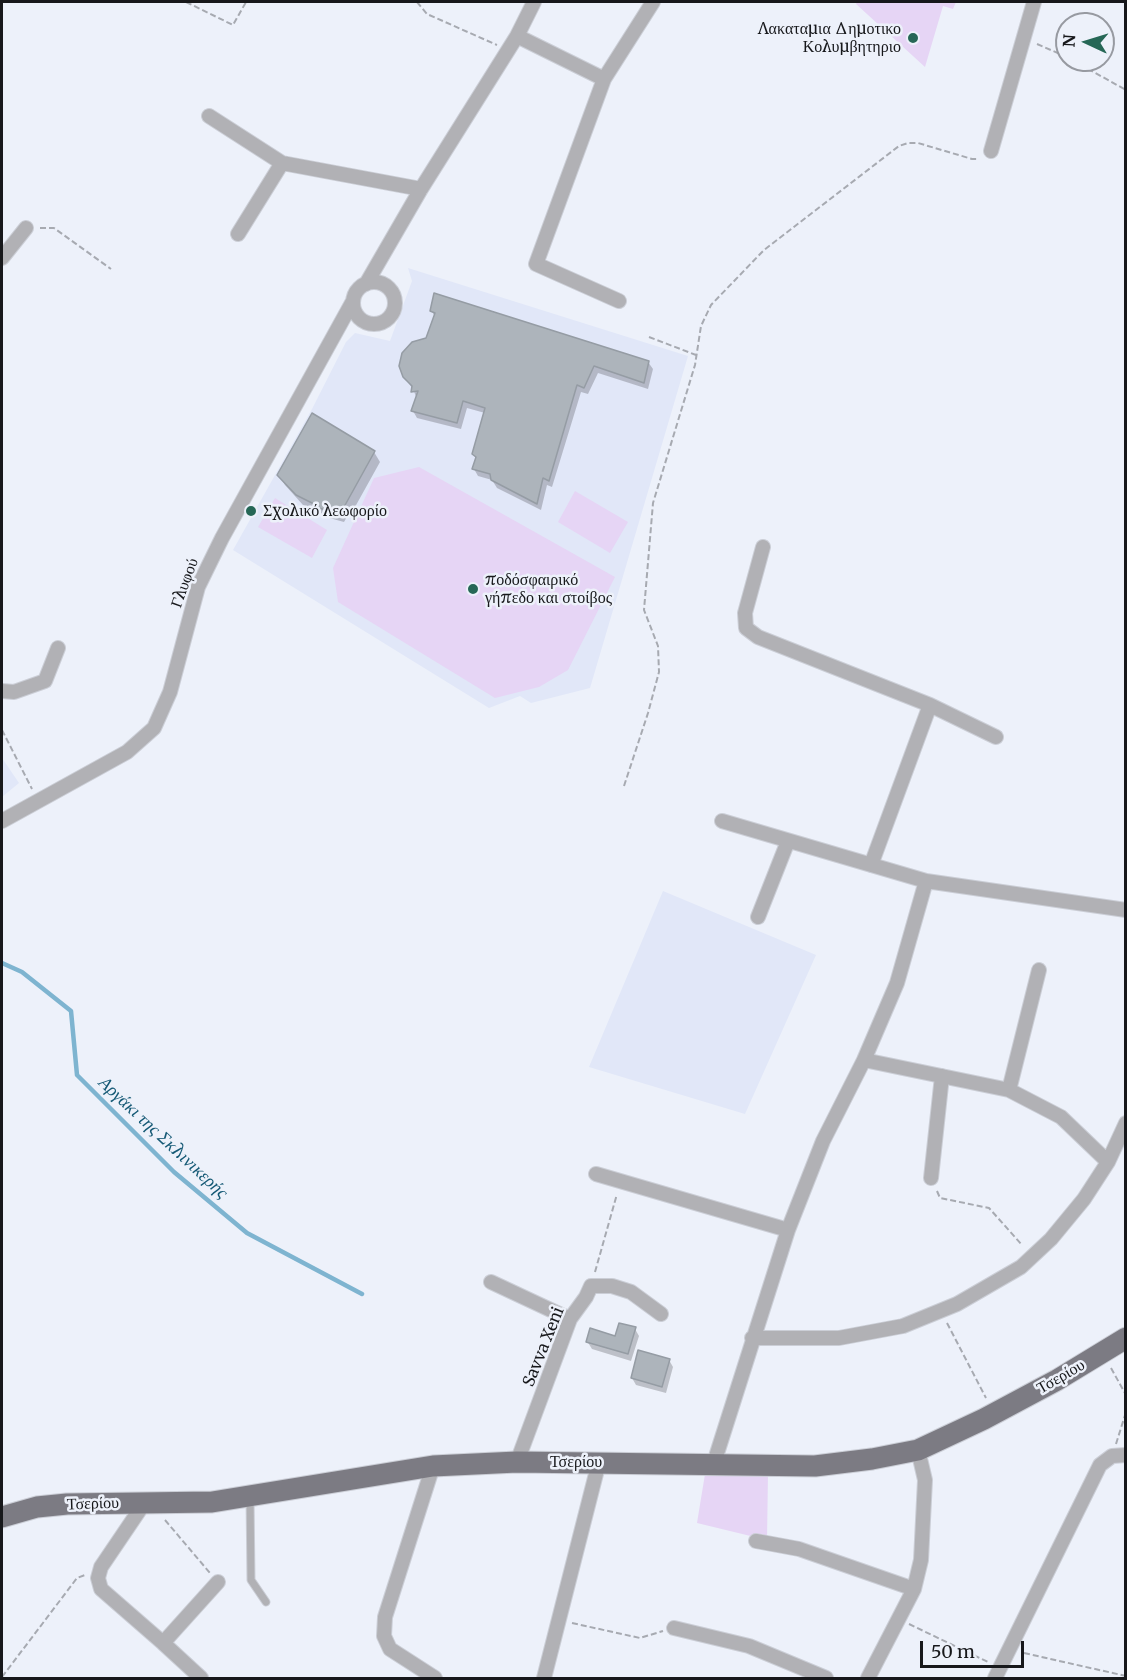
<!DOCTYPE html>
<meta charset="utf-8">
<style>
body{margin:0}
#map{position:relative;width:1127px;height:1680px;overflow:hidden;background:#edf1fa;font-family:Merriweather,serif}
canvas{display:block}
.frame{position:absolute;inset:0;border:3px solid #17181b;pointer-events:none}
.north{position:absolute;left:1055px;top:12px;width:60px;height:60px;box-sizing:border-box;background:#edf1fa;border:2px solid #979aa1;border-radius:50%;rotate:274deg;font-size:16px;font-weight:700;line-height:24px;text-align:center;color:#17181b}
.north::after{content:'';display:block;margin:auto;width:21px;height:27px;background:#266756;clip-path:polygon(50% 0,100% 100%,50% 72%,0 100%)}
.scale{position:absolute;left:920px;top:1641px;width:104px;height:27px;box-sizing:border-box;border:3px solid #17181b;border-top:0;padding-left:8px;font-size:18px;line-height:21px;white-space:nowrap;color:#17181b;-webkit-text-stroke:4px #edf1fa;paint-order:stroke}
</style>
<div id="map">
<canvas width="1127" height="1680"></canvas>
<div class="frame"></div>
<div class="north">N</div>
<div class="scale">50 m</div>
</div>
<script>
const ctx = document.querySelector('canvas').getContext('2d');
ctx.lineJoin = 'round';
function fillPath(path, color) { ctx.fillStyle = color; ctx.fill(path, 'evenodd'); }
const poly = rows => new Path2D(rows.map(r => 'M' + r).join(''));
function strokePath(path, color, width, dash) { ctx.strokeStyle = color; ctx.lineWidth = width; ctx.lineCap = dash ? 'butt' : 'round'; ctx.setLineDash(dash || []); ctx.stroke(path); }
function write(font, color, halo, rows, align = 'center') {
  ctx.font = font + ' Merriweather,serif'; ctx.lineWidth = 5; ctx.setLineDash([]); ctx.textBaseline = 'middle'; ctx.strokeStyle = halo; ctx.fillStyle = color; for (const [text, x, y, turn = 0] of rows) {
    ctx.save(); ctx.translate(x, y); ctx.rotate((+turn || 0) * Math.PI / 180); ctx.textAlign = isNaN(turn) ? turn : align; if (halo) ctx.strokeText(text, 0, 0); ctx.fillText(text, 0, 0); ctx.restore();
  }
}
fillPath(poly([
 [408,268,688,356,590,688,531,703,520,696,489,708,233,550,312,409,346,342,355,333,390,341,412,281],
 [2,758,19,783,2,797],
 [663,891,816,955,745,1114,589,1067]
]), '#e1e7f8');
fillPath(poly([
 [857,2,956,2,953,9,943,6,925,67,856,4],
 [419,467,615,577,568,670,539,687,495,698,338,602,333,568,374,478],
 [575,491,628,522,610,553,558,522],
 [275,498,327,530,312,558,258,527],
 [705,1474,768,1474,767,1540,697,1523]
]), '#e6d5f5');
fillPath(poly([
 [432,311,648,362,653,369,648,389,598,373,588,394,581,392,552,487,547,485,541,510,497,488,492,480,478,476,474,469,477,460,473,454,485,413,467,408,461,429,417,418,413,411,417,399,413,389,404,377,427,340,435,317],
 [374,452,380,462,350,516,348,515,344,522,322,516,320,513,303,505,285,485,279,475],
 [635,1329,639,1336,631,1361,592,1349,587,1341,616,1338],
 [669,1360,673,1367,666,1393,636,1385,632,1378]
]), '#0003');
strokePath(poly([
 [2,963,22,972,71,1011,77,1075,174,1172,247,1233,362,1294]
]), '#7eb4d0', 4.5);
const building = poly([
 [434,293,649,361,644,383,594,366,584,388,577,385,549,481,543,478,537,504,491,480,490,474,472,469,476,457,472,454,485,408,463,401,457,423,411,411,418,391,411,392,412,386,403,377,399,366,402,353,412,342,426,338,435,313,430,311,434,293],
 [312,413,375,451,344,507,342,506,339,513,314,507,316,505,296,495,277,475,312,413],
 [619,1323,636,1327,628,1354,586,1342,590,1328,615,1336,619,1323],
 [638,1350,670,1359,662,1387,631,1378,638,1350]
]);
fillPath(building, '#adb4bb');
strokePath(building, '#959ca4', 1.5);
const service = poly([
 [250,1497,251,1580,266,1602]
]);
const minor = poly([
 [517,36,604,79],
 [209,116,282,163,421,189],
 [991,151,1034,2],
 [238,234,282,163],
 [2,258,26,228],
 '353 303a21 21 0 1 1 42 0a21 21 0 1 1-42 0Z',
 [366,284,421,189,517,36,534,2],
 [619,301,536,264,604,79,653,2],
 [763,547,745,613,746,628,758,637,930,705,996,737],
 [2,691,14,692,45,681,58,648],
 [2,821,127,752,154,728,170,692,198,587,222,538,353,301],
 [722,821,926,881,1126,910],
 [871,865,930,705],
 [758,917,788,841],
 [864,1060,1009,1090,1061,1117,1108,1162],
 [1009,1090,1039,970],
 [596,1174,788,1230],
 [931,1178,942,1076],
 [491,1282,570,1319],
 [752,1338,839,1338,903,1326,957,1304,1021,1267,1051,1239,1084,1199,1108,1162,1126,1123],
 [517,1462,570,1319,586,1297,591,1286,612,1286,631,1292,661,1314],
 [433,1466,385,1617,384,1636,390,1649,435,1678],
 [713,1466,788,1230,823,1141,864,1060,897,983,926,881],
 [145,1502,101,1567,98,1578,101,1589,163,1643,201,1678],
 [756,1541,799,1549,914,1589],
 [674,1628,749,1646,826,1678],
 [163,1643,218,1582],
 [544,1678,599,1462],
 [868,1678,914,1589,921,1560,925,1480,918,1450],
 [995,1678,1100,1465,1112,1456,1126,1455]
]);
const primary = poly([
 [2,1517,37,1507,67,1504,212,1502,433,1466,517,1462,815,1466,872,1459,918,1450,984,1419,1057,1380,1126,1338]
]);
strokePath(service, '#cbced6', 9);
strokePath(minor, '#cbced6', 16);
strokePath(primary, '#cbced6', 23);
strokePath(poly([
 [186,2,233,25,246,2],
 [417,2,427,14,497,45],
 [1037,44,1067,57],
 [1072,60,1126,90],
 [40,228,54,228,111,269],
 [649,337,696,355],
 [2,730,32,789],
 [624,786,648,713,659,672,658,646,644,610,653,503,695,365,701,326,711,305,764,250,899,146,908,143,918,143,972,159,979,159],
 [937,1191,940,1198,989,1208,1022,1245],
 [595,1272,617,1194],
 [947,1323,986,1398],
 [1111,1368,1126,1395],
 [1116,1444,1126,1412],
 [165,1520,210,1573],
 [572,1623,640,1638,663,1631],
 [909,1624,988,1662],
 [1024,1653,1126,1676],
 [2,1677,77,1578,85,1575]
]), '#a7aab1', 2, [6, 3]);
strokePath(service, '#b1b1b5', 7);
strokePath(minor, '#b1b1b5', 14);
strokePath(primary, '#7c7b83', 21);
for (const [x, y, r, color] of [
 [913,38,6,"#266756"],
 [251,511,6,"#266756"],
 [473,589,6,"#266756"]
]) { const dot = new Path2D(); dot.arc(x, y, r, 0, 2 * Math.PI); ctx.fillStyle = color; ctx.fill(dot); strokePath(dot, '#edf1fa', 2); }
write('16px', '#17181b', '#edf1fa', [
 ["Λακαταμια Δημοτικο",901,29,"right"],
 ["Κολυμβητηριο",901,47,"right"],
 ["Σχολικό λεωφορίο",263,511],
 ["ποδόσφαιρικό",485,580],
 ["γήπεδο και στοίβος",485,598]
], 'left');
write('16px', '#17181b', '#edf1fa', [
 ["Γλυφού",185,583,-70],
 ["Savva Xeni",544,1347,-68],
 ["Τσερίου",1061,1377,-30],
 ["Τσερίου",576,1462],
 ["Τσερίου",93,1504,-2]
]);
write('italic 18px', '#155975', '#edf1fa', [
 ["Αργάκι της Σκλινικερής",163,1138,43]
]);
</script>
